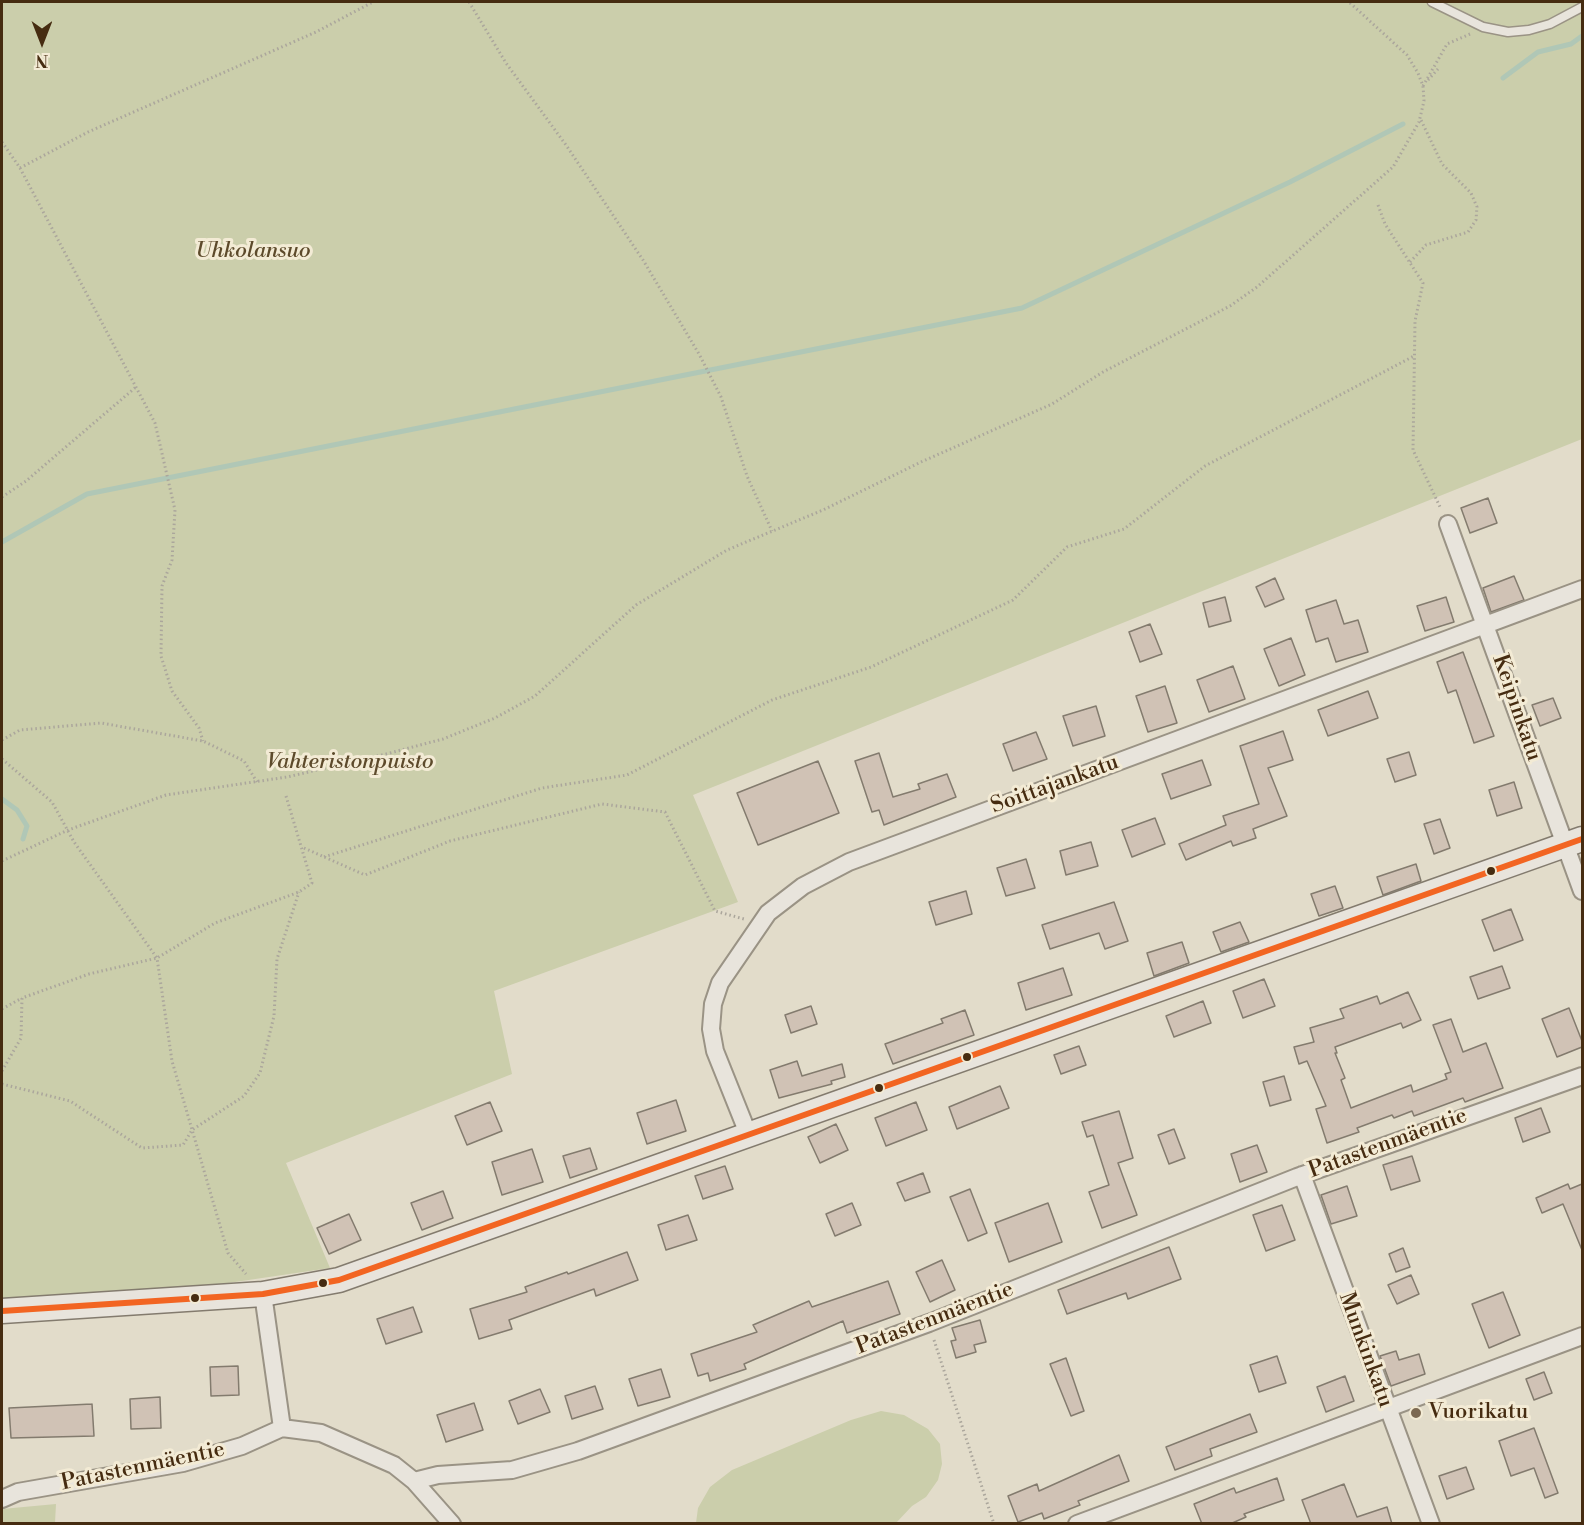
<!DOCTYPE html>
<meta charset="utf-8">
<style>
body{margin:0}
#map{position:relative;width:1584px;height:1525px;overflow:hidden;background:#e2dcca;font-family:"Libre Bodoni",serif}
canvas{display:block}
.frame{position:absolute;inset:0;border:3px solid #462c11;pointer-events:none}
.north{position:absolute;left:12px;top:12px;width:60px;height:60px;-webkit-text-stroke:4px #f3ebd5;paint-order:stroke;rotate:180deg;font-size:16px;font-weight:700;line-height:24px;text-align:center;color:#462c11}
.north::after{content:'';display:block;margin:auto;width:21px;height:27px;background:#462c11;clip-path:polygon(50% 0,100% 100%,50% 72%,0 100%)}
</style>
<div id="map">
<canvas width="1584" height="1525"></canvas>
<div class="frame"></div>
<div class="north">N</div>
</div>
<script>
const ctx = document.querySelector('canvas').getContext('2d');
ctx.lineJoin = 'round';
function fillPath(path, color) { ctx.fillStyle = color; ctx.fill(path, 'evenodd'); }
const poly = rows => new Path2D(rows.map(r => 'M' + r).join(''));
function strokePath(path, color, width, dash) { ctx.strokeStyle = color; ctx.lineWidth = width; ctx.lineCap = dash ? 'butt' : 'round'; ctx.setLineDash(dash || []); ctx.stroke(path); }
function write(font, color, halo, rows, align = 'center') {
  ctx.font = font + ' "Libre Bodoni",serif'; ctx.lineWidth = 6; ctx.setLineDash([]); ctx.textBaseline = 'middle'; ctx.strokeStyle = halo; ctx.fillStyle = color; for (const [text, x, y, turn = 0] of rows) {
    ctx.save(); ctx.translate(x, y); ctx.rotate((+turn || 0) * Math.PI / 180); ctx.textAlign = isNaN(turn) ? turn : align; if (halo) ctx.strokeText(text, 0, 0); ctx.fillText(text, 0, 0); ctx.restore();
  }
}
fillPath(poly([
 [2,2,1582,2,1582,439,693,795,738,902,494,991,512,1074,286,1163,330,1268,72,1306,2,1311],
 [881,1411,904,1415,928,1429,940,1444,942,1464,938,1480,926,1497,912,1506,896,1523,696,1523,698,1508,710,1487,732,1470,851,1420],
 [56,1504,55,1523,2,1523,2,1509]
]), '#cbceab');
strokePath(poly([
 [1503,78,1538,52,1571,44,1582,36],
 [2,542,87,494,1022,308,1290,182,1403,124],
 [2,799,17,810,27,826,23,839]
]), '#b0c7b6', 5);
const building = poly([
 [1488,498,1497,523,1470,533,1461,508,1488,498],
 [1514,576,1524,600,1491,612,1483,588,1514,576],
 [1275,578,1284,599,1265,607,1256,587,1275,578],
 [1225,597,1231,621,1209,627,1203,603,1225,597],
 [1446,597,1454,622,1425,631,1417,606,1446,597],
 [1336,600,1344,624,1358,620,1368,652,1336,662,1328,638,1316,642,1306,610,1336,600],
 [1150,624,1162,654,1140,662,1129,632,1150,624],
 [1291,638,1305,675,1279,686,1264,649,1291,638],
 [1463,652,1494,736,1474,743,1456,690,1448,693,1437,662,1463,652],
 [1233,666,1245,699,1209,712,1197,680,1233,666],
 [1165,686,1177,723,1148,732,1136,696,1165,686],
 [1368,691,1378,718,1328,736,1318,710,1368,691],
 [1553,698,1561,718,1540,726,1532,705,1553,698],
 [1096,706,1105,736,1073,746,1063,716,1096,706],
 [1283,731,1293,760,1268,768,1287,816,1253,829,1256,838,1233,846,1231,841,1186,860,1179,844,1226,825,1223,816,1259,804,1240,746,1283,731],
 [1036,732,1047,759,1013,771,1003,744,1036,732],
 [1409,752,1416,775,1395,782,1387,759,1409,752],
 [879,753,893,797,920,789,918,784,947,774,956,797,884,825,879,810,872,812,855,761,879,753],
 [1202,760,1211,785,1171,799,1162,774,1202,760],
 [818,761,839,813,758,845,737,793,818,761],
 [1514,782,1522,808,1497,816,1489,790,1514,782],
 [1155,818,1165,844,1132,857,1122,830,1155,818],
 [1440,819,1450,848,1434,854,1424,824,1440,819],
 [1091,842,1098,866,1066,875,1060,851,1091,842],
 [1026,859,1035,888,1006,896,997,868,1026,859],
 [1416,864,1421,881,1383,895,1377,877,1416,864],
 [1335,886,1343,908,1319,916,1311,894,1335,886],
 [966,891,972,914,936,925,929,902,966,891],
 [1114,902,1128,941,1105,949,1099,933,1050,949,1042,925,1114,902],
 [1511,909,1523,940,1494,951,1482,920,1511,909],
 [1240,922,1249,942,1221,952,1213,932,1240,922],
 [1182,942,1189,963,1154,976,1147,953,1182,942],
 [1502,966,1510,988,1478,999,1470,977,1502,966],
 [1063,968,1072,995,1026,1010,1018,983,1063,968],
 [1264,979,1275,1006,1243,1018,1233,991,1264,979],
 [1408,992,1421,1020,1403,1028,1401,1023,1335,1047,1337,1053,1335,1053,1345,1078,1341,1080,1351,1108,1411,1085,1413,1092,1447,1079,1445,1074,1451,1072,1433,1025,1451,1019,1463,1052,1486,1043,1503,1088,1465,1102,1463,1098,1414,1116,1412,1111,1394,1118,1392,1115,1357,1128,1359,1132,1327,1143,1316,1109,1326,1106,1307,1061,1299,1064,1294,1047,1314,1042,1310,1028,1344,1018,1340,1009,1377,996,1380,1004,1408,992],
 [1203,1001,1211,1023,1174,1037,1166,1016,1203,1001],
 [811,1006,817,1024,791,1033,785,1015,811,1006],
 [1569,1008,1582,1041,1582,1047,1557,1057,1542,1019,1569,1008],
 [965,1010,974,1035,893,1064,885,1044,943,1023,941,1019,965,1010],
 [1079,1046,1086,1065,1061,1074,1054,1055,1079,1046],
 [797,1061,802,1076,842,1064,845,1077,831,1081,832,1084,779,1098,770,1070,797,1061],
 [1284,1076,1291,1100,1270,1106,1263,1082,1284,1076],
 [1000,1086,1009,1108,957,1129,949,1107,1000,1086],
 [676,1100,686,1131,647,1144,637,1113,676,1100],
 [490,1102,502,1131,467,1145,455,1116,490,1102],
 [916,1102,927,1130,886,1146,875,1118,916,1102],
 [1541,1108,1550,1132,1523,1142,1515,1118,1541,1108],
 [1119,1111,1133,1158,1118,1163,1137,1215,1102,1228,1089,1192,1109,1185,1093,1135,1087,1137,1082,1122,1119,1111],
 [836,1124,848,1150,820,1163,808,1137,836,1124],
 [1174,1129,1185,1158,1169,1164,1158,1135,1174,1129],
 [1257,1145,1267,1172,1240,1182,1231,1154,1257,1145],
 [590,1148,597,1169,570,1178,563,1156,590,1148],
 [532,1149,543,1182,502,1195,492,1162,532,1149],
 [1412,1156,1420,1181,1391,1190,1383,1165,1412,1156],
 [725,1166,733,1189,703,1199,695,1176,725,1166],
 [923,1173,930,1192,905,1201,897,1183,923,1173],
 [1568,1184,1570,1189,1582,1184,1582,1250,1563,1204,1542,1213,1536,1198,1568,1184],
 [1347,1186,1357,1216,1331,1224,1321,1195,1347,1186],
 [970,1189,987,1233,968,1241,950,1197,970,1189],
 [443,1191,453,1218,422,1230,411,1203,443,1191],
 [852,1203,861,1225,835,1236,826,1214,852,1203],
 [1048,1203,1062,1242,1009,1262,995,1223,1048,1203],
 [1282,1205,1295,1240,1266,1251,1253,1215,1282,1205],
 [349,1214,361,1240,329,1254,317,1228,349,1214],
 [688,1215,697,1240,666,1250,658,1225,688,1215],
 [1169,1247,1181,1279,1128,1299,1126,1293,1067,1314,1058,1290,1169,1247],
 [1403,1248,1410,1267,1396,1272,1389,1254,1403,1248],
 [627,1252,638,1280,596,1296,594,1289,509,1320,512,1329,479,1339,470,1309,527,1292,525,1287,567,1272,568,1274,627,1252],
 [942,1260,955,1290,930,1302,916,1272,942,1260],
 [1411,1275,1419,1294,1397,1304,1388,1285,1411,1275],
 [888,1281,900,1314,847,1333,843,1321,744,1364,746,1369,710,1381,708,1373,698,1376,691,1354,757,1332,753,1325,809,1301,812,1307,888,1281],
 [1503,1292,1520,1335,1489,1348,1472,1304,1503,1292],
 [413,1307,422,1332,386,1344,377,1319,413,1307],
 [980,1320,986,1342,974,1345,976,1352,956,1358,951,1341,956,1340,952,1328,980,1320],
 [1396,1351,1399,1360,1419,1354,1425,1374,1391,1386,1380,1356,1396,1351],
 [1277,1356,1286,1383,1259,1392,1250,1365,1277,1356],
 [1066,1358,1084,1411,1071,1416,1050,1364,1066,1358],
 [238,1366,239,1395,211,1396,210,1367,238,1366],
 [661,1369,670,1397,638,1406,629,1379,661,1369],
 [1544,1372,1552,1393,1534,1400,1526,1379,1544,1372],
 [1345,1376,1354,1401,1326,1412,1317,1387,1345,1376],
 [595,1386,603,1409,572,1419,565,1396,595,1386],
 [540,1389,550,1412,518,1424,509,1401,540,1389],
 [160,1397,161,1428,131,1429,130,1399,160,1397],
 [474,1403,483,1430,446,1442,437,1415,474,1403],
 [92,1404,94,1436,11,1438,9,1408,92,1404],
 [1250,1414,1257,1432,1210,1449,1212,1456,1175,1470,1166,1447,1250,1414],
 [1534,1428,1558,1493,1545,1498,1534,1468,1511,1476,1499,1441,1534,1428],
 [1119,1455,1129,1481,1078,1501,1080,1505,1044,1519,1042,1513,1018,1522,1008,1496,1037,1484,1039,1491,1119,1455],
 [1466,1467,1474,1489,1447,1499,1439,1476,1466,1467],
 [1277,1478,1284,1500,1244,1514,1246,1517,1230,1524,1202,1524,1194,1504,1234,1488,1236,1493,1277,1478],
 [1344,1484,1357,1517,1387,1507,1392,1524,1311,1524,1302,1500,1344,1484]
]);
fillPath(building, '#d0c2b5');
strokePath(building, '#837b6e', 1.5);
const lane = poly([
 [1432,2,1483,27,1508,32,1529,30,1550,24,1582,7]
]);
const street = poly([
 [1448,524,1582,891],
 [749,1136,715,1051,711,1029,713,1004,720,983,768,913,803,886,849,862,1582,589],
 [1302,1175,1431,1524],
 [263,1294,282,1428],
 [414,1481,452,1524],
 [2,1499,18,1492,183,1463,242,1446,282,1428,321,1433,394,1465,414,1481,438,1475,512,1470,578,1451,929,1323,1297,1177,1582,1076],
 [1077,1524,1582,1336]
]);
const secondary = poly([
 [2,1311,263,1294,339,1280,1582,839]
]);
strokePath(lane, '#9a9385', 11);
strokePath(street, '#9a9385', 20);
strokePath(secondary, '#837b6e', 27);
strokePath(poly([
 [469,2,506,63,566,145,643,260,699,354,721,397,747,476,772,531],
 [1428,80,1438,69],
 [1423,86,1447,44,1470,34],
 [2,142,20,168,155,423,175,510,172,560,162,586,161,656,172,691,199,728,203,741],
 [20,168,88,132,316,32,373,2],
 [1378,205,1385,224,1423,283,1415,321,1413,450,1441,509],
 [1410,262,1426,245,1468,232,1476,220,1477,207,1471,193,1442,164,1420,118],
 [2,497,26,481,136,387],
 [2,740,20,730,101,723,203,741,244,761,257,782],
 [2,759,52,802,74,842,157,958,172,1061,228,1253,246,1274],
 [304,848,365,875,450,841,602,804,665,812,715,911,744,919],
 [324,857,542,788,627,775,772,700,871,667,1013,600,1067,547,1124,529,1205,466,1414,356],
 [2,861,68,830,166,795,287,777,386,754,443,739,495,718,535,696,636,605,727,550,823,510,921,462,1052,404,1103,372,1230,306,1257,287,1393,167,1419,122,1424,101,1423,86,1418,73,1407,55,1349,2],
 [2,1009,22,998],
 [2,1071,21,1038,22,998,89,974,157,958,215,923,299,892,312,883,286,796],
 [2,1084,70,1101,142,1148,183,1145,192,1130,244,1096,260,1073,274,1016,277,959,299,892],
 [934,1340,994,1524]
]), '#aba69c', 3, [1.5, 3]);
strokePath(lane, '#e8e4dc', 8);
strokePath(street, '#e8e4dc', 16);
strokePath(secondary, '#e8e4dc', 24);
strokePath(poly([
 [2,1311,263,1294,339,1280,1582,839]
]), '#f26522', 6);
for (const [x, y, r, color] of [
 [1491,871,5,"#462c11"],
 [967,1057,5,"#462c11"],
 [879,1088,5,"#462c11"],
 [323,1283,5,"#462c11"],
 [195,1298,5,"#462c11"],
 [1416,1413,6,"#7d6a52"]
]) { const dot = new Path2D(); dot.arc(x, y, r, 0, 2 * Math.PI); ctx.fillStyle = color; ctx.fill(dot); strokePath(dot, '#f3ebd5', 2); }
write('italic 22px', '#5d4a2b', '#f3ebd5', [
 ["Uhkolansuo",253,252],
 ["Vahteristonpuisto",350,763]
]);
write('22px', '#462c11', '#f3ebd5', [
 ["Keipinkatu",1516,708,71],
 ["Soittajankatu",1055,785,-20],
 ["Patastenmäentie",1388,1144,-20],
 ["Patastenmäentie",935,1319,-21],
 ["Munkinkatu",1365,1350,70],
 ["Patastenmäentie",143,1467,-12]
]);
write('22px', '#462c11', '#f3ebd5', [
 ["Vuorikatu",1428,1413]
], 'left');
</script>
